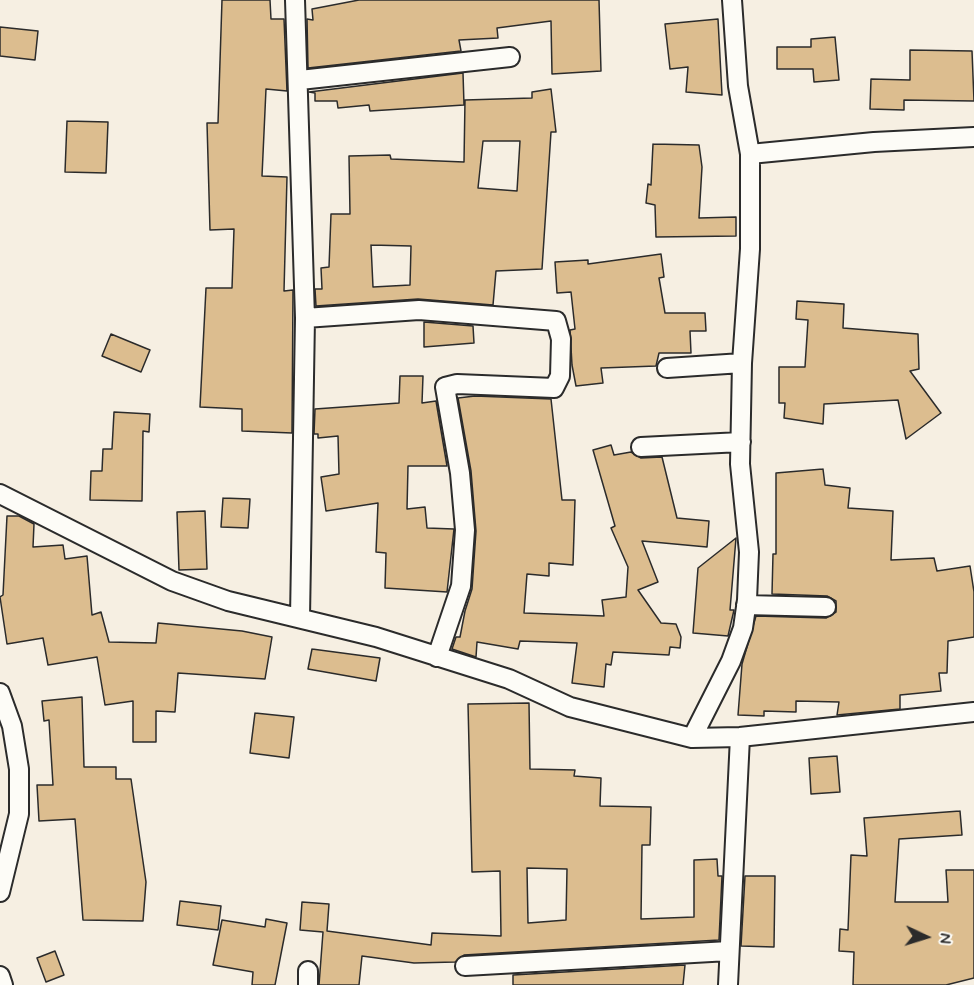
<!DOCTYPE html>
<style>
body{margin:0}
#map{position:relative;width:974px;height:985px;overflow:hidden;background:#f6efe2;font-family:Mynerve,sans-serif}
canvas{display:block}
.north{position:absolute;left:896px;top:907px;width:60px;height:60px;-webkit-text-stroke:4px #fdfcf7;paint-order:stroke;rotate:94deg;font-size:16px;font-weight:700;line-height:24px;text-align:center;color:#2b2b2b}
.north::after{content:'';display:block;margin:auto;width:21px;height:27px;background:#2b2b2b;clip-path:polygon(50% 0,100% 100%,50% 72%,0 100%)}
</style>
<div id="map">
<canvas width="974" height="985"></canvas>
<div class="north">N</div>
</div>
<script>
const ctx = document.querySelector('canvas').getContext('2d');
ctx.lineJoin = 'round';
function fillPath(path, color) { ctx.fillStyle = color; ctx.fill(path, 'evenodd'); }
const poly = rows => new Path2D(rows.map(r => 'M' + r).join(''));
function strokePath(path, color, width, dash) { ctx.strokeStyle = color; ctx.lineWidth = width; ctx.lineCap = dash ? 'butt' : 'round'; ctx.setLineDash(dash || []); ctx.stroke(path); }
const building = poly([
 [222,0,270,0,271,19,284,19,287,91,266,89,262,176,287,177,284,291,293,290,292,433,242,431,242,409,200,407,206,288,232,288,234,229,210,230,207,123,218,123,222,0],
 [359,0,599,0,601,71,552,74,551,21,497,28,498,38,459,40,461,51,308,68,307,19,313,20,312,9,359,0],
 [718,19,722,95,686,92,688,67,670,69,665,24,718,19],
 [0,27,38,31,35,60,0,56,0,27],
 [835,37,839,80,814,82,813,69,777,69,777,47,811,47,811,39,835,37],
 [910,50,972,51,974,101,904,100,904,110,870,109,871,79,910,80,910,50],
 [463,73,464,105,370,111,369,105,338,108,337,101,315,101,315,93,309,92,463,73],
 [551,89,556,132,551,132,542,269,496,271,493,305,418,299,316,306,315,289,322,289,321,268,329,267,331,214,350,214,349,156,390,155,391,159,464,162,465,100,532,98,532,92,551,89],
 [483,141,520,141,517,191,478,188,483,141],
 [371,245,411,246,410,285,373,287,371,245],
 [67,121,108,122,106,173,65,172,67,121],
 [653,144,699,145,702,167,699,218,736,217,736,236,656,237,655,205,646,203,648,184,651,185,653,144],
 [661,254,664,277,659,278,665,313,705,313,706,331,690,331,691,353,659,353,656,366,601,368,603,383,576,386,572,365,570,330,575,329,571,292,557,293,555,262,588,260,588,264,661,254],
 [797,301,844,304,843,328,918,334,919,369,910,371,941,413,906,439,898,400,824,404,823,424,784,418,785,403,779,403,779,367,805,367,808,320,796,319,797,301],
 [424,322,473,326,474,343,424,347,424,322],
 [111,334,150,350,141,372,102,356,111,334],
 [400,376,423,376,422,403,436,401,447,466,408,466,407,509,425,507,427,528,454,529,447,592,385,588,386,553,376,552,378,503,326,511,321,477,339,474,338,436,318,438,318,434,314,434,315,409,399,403,400,376],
 [475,396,551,399,562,500,575,500,573,565,549,563,549,576,527,574,524,613,604,616,602,600,626,597,628,567,611,528,615,526,593,450,611,445,614,455,631,452,641,458,662,457,677,518,709,521,707,547,642,541,658,582,638,590,661,623,676,624,681,637,680,648,670,647,669,655,613,652,611,665,606,664,604,687,572,683,577,643,520,641,518,649,477,642,476,657,452,649,456,637,460,637,465,611,472,589,476,531,471,471,458,398,475,396],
 [114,412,150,414,149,432,143,431,142,501,90,500,91,471,102,471,103,449,112,449,114,412],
 [823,469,825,485,850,488,848,508,893,511,891,560,934,558,937,571,970,566,974,592,974,637,948,641,947,673,939,673,941,691,900,695,900,709,837,715,839,702,796,701,796,712,764,711,764,716,738,715,742,664,756,616,826,618,836,612,836,601,827,596,772,594,773,554,776,554,776,473,823,469],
 [223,498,250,499,248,528,221,527,223,498],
 [205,511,207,569,179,570,177,512,205,511],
 [7,516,19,516,34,524,33,547,63,545,65,559,87,556,92,615,101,612,109,642,156,643,158,623,242,631,272,637,265,679,178,673,175,712,156,711,156,742,133,742,133,701,105,705,97,657,48,665,43,638,7,644,0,597,3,595,7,516],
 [736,538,730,610,734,610,728,636,693,633,698,568,736,538],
 [312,649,380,658,376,681,308,669,312,649],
 [82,697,84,767,116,767,116,779,131,779,146,882,143,921,83,920,75,819,39,821,37,785,53,785,49,720,44,721,42,701,82,697],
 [529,703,530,769,575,770,574,776,601,778,600,806,651,807,650,845,642,845,641,919,694,917,694,860,717,859,718,876,722,876,719,940,464,955,455,962,414,963,362,956,359,985,319,985,323,932,300,930,302,902,329,904,327,931,431,945,432,933,501,936,500,871,472,872,468,704,529,703],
 [527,868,567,869,566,920,528,923,527,868],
 [255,713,294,717,289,758,250,753,255,713],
 [837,756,840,792,811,794,809,758,837,756],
 [960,811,962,835,899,839,895,902,948,902,946,870,974,870,974,978,946,985,853,985,854,952,839,951,840,929,848,930,851,855,867,856,864,818,960,811],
 [745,876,775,876,774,947,741,946,745,876],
 [180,901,221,906,218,930,177,925,180,901],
 [266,919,287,923,275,985,252,985,253,972,213,965,222,920,265,927,266,919],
 [55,951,64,975,46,982,37,958,55,951],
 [685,965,683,985,513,985,513,975,685,965]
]);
fillPath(building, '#dcbd8f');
strokePath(building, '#2b2b2b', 1.5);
const street = poly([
 [295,0,305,318,300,617],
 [300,80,510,57],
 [750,154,874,142,974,137],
 [305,318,419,310,556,321,561,339,560,376,554,388,457,384,445,387,460,473,465,530,461,586,437,657],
 [667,368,742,363],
 [641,447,741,442],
 [0,494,172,581,228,601,376,637,509,679,570,707,692,738,740,737,974,712],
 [746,605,826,607],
 [0,693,12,726,19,769,19,814,0,892],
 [692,738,731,661,743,628,747,600,749,552,740,464,742,363,750,249,750,154,738,86,732,0],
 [465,966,729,951],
 [0,976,3,985],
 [308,985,308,971],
 [728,985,740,737]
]);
strokePath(street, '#2b2b2b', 22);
strokePath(street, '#fdfcf7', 18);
</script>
